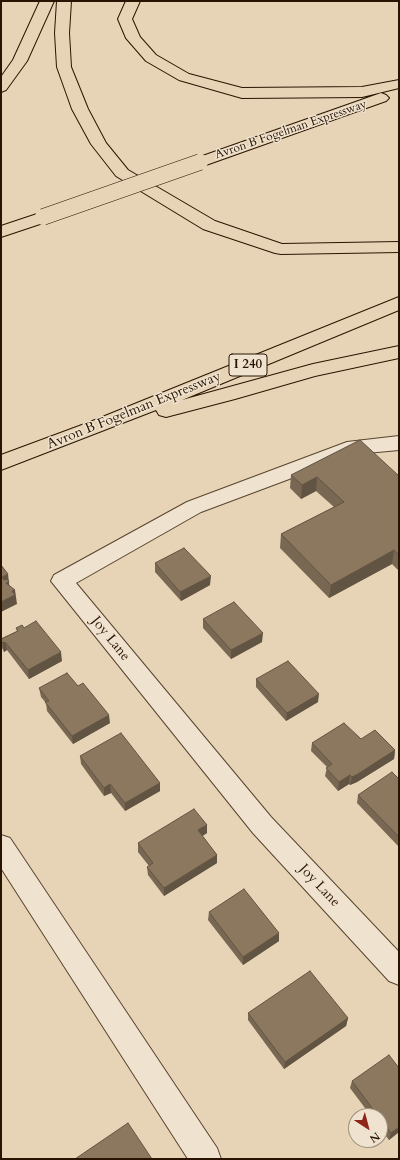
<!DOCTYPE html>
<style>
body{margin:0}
#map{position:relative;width:400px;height:1160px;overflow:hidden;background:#e7d4b6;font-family:Cardo,serif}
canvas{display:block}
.frame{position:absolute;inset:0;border:2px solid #291401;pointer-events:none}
.north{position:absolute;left:348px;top:1108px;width:40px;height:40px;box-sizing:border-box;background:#efe3d0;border:1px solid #a0907d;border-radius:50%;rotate:144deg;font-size:11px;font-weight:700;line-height:16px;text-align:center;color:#291401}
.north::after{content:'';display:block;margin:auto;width:14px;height:18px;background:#8f2418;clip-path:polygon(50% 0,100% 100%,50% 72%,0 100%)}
</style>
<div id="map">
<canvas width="400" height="1160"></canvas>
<div class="frame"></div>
<div class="north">N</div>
</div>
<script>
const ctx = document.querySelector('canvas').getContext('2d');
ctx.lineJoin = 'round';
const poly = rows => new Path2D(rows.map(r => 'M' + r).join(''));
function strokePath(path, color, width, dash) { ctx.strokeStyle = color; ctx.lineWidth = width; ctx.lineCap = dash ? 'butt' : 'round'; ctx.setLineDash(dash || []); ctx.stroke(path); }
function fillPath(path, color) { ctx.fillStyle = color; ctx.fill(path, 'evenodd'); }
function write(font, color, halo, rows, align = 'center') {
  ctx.font = font + ' Cardo,serif'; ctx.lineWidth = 3; ctx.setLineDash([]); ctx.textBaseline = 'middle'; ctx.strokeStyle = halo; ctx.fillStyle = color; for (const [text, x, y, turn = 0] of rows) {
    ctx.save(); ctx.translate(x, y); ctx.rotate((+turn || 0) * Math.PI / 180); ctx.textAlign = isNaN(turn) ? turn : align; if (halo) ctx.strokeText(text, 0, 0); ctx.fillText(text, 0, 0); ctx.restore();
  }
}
const minor = poly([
 [399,436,399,450,356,454,201,512,76,583,271,817,399,952,399,985,389,981,253,833,51,581,54,575,187,502,347,442,399,436],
 [1,835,10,838,217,1148,221,1159,188,1159,1,868,1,835]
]);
const highway = poly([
 [40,1,54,1,27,61,6,90,1,92,1,77,13,60,40,1],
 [57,1,71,1,69,33,71,67,88,109,106,143,128,170,215,221,282,244,399,242,399,252,281,254,275,253,203,229,116,176,91,144,72,109,57,67,55,33,57,1],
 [126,1,140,1,132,19,140,37,156,55,189,74,242,88,362,87,399,80,399,88,362,97,242,98,179,80,146,61,126,38,118,19,126,1],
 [381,93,386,95,389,98,386,101,206,165,200,167,194,165,192,162,194,159,381,93],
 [43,212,49,213,51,217,49,221,1,237,1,226,43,212],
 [399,297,399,310,182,400,313,364,399,346,399,358,315,376,235,399,166,417,159,415,156,410,1,470,1,455,90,422,399,297]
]);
strokePath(minor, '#58442e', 2);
strokePath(highway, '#291401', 2);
fillPath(minor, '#efe3d0');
fillPath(highway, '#e7d4b6');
const highwayBridge = poly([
 [43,217,200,162]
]);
strokePath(highwayBridge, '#291401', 17, []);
strokePath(highwayBridge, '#e7d4b6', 16);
fillPath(poly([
 [291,475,399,476,399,571,392,564,329,598,280,548,281,534,334,507,316,491,301,499,290,488],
 [155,563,210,585,181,601,155,572],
 [203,619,262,642,231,659,203,628],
 [16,628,24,628,62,661,29,679,7,650,4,652,2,648,1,639,17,631],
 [256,679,318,702,286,721,256,687],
 [39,688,110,723,73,744,47,711,46,703,41,697],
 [361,739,395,750,394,759,357,782,350,785,349,784,338,791,325,776,327,767,311,751,312,743],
 [80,756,160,783,160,791,125,811,111,793,104,796,81,764],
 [399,779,399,847,357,803,358,795],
 [207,825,207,833,202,836,217,855,217,863,164,896,148,875,147,867,149,866,138,852,138,843],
 [209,912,279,933,279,941,243,965,208,920],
 [248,1013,348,1018,346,1026,284,1069,248,1020],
 [352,1081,399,1132,389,1140,380,1128,380,1116,371,1116,350,1088]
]), '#786752');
fillPath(poly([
 [317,477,316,491,301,499,302,485],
 [394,550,392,564,329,598,331,585],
 [8,574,10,591,2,577],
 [211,576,210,585,181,601,180,592],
 [15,590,17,604,1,612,1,602,12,591],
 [263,633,262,642,231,659,231,650],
 [5,642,7,650,4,652,3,643],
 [61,652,62,661,29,679,28,670],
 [319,694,318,702,286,721,287,713],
 [109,715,110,723,73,744,72,736],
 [395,750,394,759,357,782,350,785,352,777],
 [350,775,349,784,338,791,339,782],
 [160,783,160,791,125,811,125,803],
 [110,784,111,793,104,796,104,788],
 [207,825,207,833,198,839,198,830],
 [217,855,217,863,164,896,164,888],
 [279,933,279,941,243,965,243,957],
 [348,1018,346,1026,284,1069,285,1062],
 [399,1127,399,1132,389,1140,391,1133]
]), '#625442');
const building = poly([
 [360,440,399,476,399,555,394,550,331,585,281,534,344,502,317,477,302,485,291,475,360,440],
 [184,548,211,576,180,592,155,563,184,548],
 [1,565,8,574,2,577,4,580,7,579,9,582,6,583,15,590,12,591,15,595,1,602,1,565],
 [234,602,263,633,231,650,203,619,234,602],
 [36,621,61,652,28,670,5,642,3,643,1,641,1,639,18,631,16,628,22,625,24,628,36,621],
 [288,661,319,694,287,713,256,679,288,661],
 [67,673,78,686,83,683,109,715,72,736,45,702,49,701,39,688,67,673],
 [344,723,361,739,375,730,395,750,358,774,352,777,350,775,339,782,326,768,332,764,312,743,344,723],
 [121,733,160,783,125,803,110,784,104,788,80,756,121,733],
 [392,772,399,779,399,837,358,795,392,772],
 [194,809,207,825,198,830,217,855,164,888,147,867,153,863,138,843,194,809],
 [244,889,279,933,243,957,209,912,244,889],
 [310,971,348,1018,285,1062,248,1013,310,971],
 [389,1055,399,1068,399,1127,391,1133,380,1119,380,1116,378,1116,352,1081,389,1055],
 [128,1123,152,1159,75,1159,128,1123]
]);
fillPath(building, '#8c785f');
strokePath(building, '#625442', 1);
write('12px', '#291401', '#efe3d0', [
 ["Avron B Fogelman Expressway",291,130,-19]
]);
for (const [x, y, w] of [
 [248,365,38]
]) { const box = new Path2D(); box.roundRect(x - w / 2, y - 11, w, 22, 3); ctx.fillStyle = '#efe3d0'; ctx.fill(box); strokePath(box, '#291401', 1); }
write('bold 13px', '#291401', null, [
 ["I 240",248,365]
]);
write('14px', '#291401', '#efe3d0', [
 ["Avron B Fogelman Expressway",134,411,-22],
 ["Joy Lane",110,639,51],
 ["Joy Lane",319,886,47]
]);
</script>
